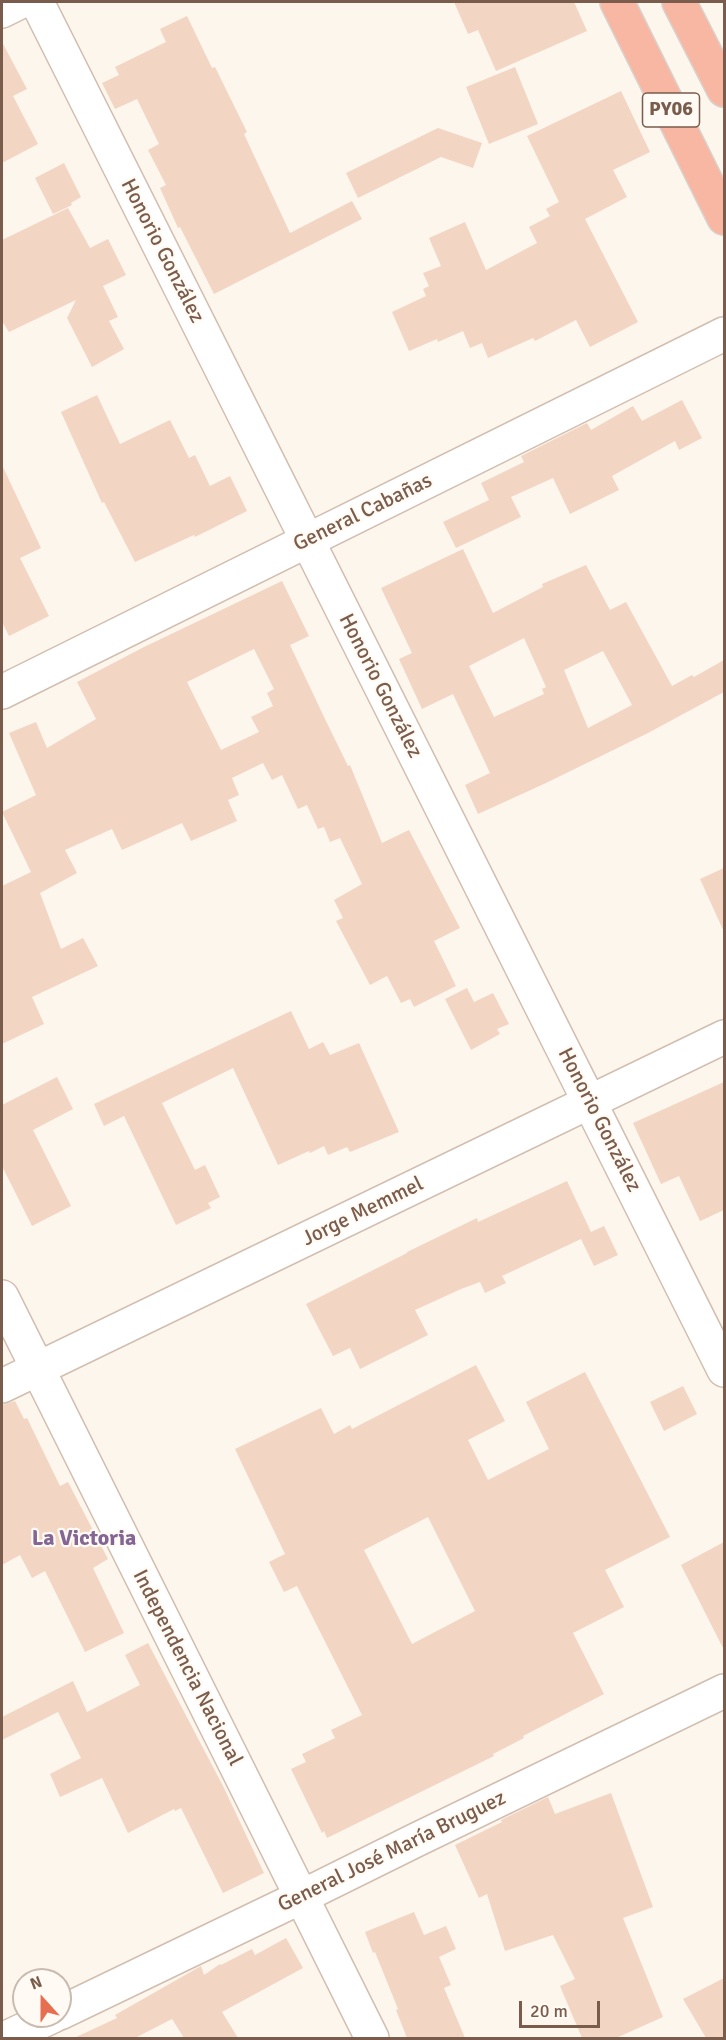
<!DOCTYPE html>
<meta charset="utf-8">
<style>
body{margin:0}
#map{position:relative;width:726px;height:2040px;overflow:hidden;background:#fdf6ec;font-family:Signika,sans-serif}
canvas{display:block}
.frame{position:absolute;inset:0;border:3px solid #7a5c4d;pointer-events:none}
.north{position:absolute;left:12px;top:1968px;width:60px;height:60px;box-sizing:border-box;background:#fffaf3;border:2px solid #cabbb1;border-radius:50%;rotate:339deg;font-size:16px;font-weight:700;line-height:24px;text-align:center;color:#7a5c4d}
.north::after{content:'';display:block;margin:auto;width:21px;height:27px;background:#e76f51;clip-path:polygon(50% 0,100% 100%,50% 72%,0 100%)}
.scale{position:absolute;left:519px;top:2001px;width:81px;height:27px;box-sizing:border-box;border:3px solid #7a5c4d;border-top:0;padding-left:8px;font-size:18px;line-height:21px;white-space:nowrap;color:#7a5c4d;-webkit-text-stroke:4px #fffaf3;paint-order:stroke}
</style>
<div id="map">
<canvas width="726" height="2040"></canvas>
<div class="frame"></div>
<div class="north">N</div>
<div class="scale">20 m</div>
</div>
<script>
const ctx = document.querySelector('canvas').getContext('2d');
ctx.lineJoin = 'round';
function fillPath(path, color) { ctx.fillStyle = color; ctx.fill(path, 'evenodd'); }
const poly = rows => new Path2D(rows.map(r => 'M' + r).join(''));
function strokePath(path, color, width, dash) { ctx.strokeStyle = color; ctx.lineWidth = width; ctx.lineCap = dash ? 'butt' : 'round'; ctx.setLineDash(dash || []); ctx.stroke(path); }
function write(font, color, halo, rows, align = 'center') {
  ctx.font = font + ' Signika,sans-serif'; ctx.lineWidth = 4.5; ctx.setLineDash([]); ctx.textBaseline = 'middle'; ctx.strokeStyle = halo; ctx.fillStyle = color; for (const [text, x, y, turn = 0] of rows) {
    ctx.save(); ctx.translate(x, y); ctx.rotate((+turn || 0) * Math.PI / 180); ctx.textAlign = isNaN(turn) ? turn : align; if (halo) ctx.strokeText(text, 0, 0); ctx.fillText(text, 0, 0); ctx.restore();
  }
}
fillPath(poly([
 [454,2,574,2,587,31,496,71,478,30,468,34],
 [187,16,212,68,215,67,247,132,244,134,290,233,352,201,362,219,214,294,180,227,178,228,160,188,166,185,148,150,159,144,137,99,115,109,102,83,119,75,115,67,166,42,160,29],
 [2,42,27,89,13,96,38,144,2,163],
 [515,67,538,124,489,144,466,87],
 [621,91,650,152,613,170,627,197,585,219,638,322,590,347,576,320,535,341,533,338,488,358,482,343,470,348,463,331,438,342,437,339,409,351,392,312,426,296,423,289,429,286,423,273,441,266,429,238,465,222,486,270,537,243,529,227,550,216,546,209,559,202,527,136],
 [438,128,482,143,473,168,441,157,358,198,346,173],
 [64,163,81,197,71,203,72,205,53,214,35,178],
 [68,208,90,248,108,239,126,275,103,286,118,317,109,321,124,349,92,367,67,318,76,300,9,332,2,321,2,240],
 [97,395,120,444,170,420,189,458,195,455,210,486,230,476,247,511,195,537,194,535,135,562,104,502,102,503,61,412],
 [682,400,702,438,679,450,675,441,612,476,619,490,570,514,553,478,511,497,521,517,456,548,443,522,489,500,481,483,524,462,521,456,587,423,591,430,633,406,642,421],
 [2,465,41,548,20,558,49,616,9,636,2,622],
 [463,549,493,613,543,587,542,584,586,565,610,610,626,602,672,686,692,675,694,677,724,660,724,692,648,733,546,783,478,814,465,785,490,773,453,694,422,709,399,659,412,653,381,588],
 [524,638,546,687,542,689,544,694,494,717,469,666],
 [603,651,632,705,588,728,564,670],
 [282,581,309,636,290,645,325,719,348,766,350,765,382,843,409,830,460,928,434,941,456,986,414,1007,410,999,401,1003,387,976,370,985,336,921,343,918,334,900,362,884,340,838,330,842,324,827,318,829,307,805,298,809,282,775,272,780,263,763,232,778,239,795,228,800,237,821,191,841,182,823,122,850,112,829,65,850,77,873,40,893,61,949,83,938,98,966,32,997,44,1024,2,1044,2,886,31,872,2,812,36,795,9,733,36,722,47,748,96,719,77,682,144,647],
 [254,649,274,689,267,693,273,706,251,717,259,732,221,750,187,682],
 [724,868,724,932,700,879],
 [467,988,474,1002,493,993,509,1024,497,1029,500,1034,471,1050,445,999],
 [291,1011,309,1049,323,1042,330,1055,359,1043,399,1132,350,1152,347,1147,328,1155,324,1146,310,1153,309,1151,278,1165,233,1068,162,1103,195,1170,205,1165,220,1197,208,1203,211,1208,176,1225,124,1116,104,1126,94,1104],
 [57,1077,73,1109,33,1130,71,1206,32,1226,2,1166,2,1105],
 [724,1082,724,1210,700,1221,679,1176,661,1184,633,1123],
 [567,1181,591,1232,604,1226,618,1255,594,1266,581,1239,502,1276,506,1283,485,1293,480,1282,461,1289,415,1310,428,1335,360,1369,350,1348,333,1356,306,1304,407,1253,407,1252,477,1218,478,1222],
 [476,1365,505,1421,468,1440,488,1480,549,1449,526,1402,585,1372,670,1537,605,1570,624,1607,573,1633,604,1694,523,1736,524,1738,493,1754,494,1756,327,1838,324,1831,322,1833,291,1769,306,1762,302,1754,335,1738,331,1730,362,1715,297,1586,284,1592,269,1562,285,1554,235,1449,321,1408,334,1434,350,1425,352,1429],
 [428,1517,475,1611,412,1644,364,1550],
 [683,1386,697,1414,664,1431,650,1402],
 [15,1401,24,1419,27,1418,60,1486,68,1482,108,1559,93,1568,124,1633,85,1652,45,1571,32,1578,20,1555,2,1565,2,1405],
 [724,1542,724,1650,681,1565],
 [148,1643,224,1788,264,1873,223,1893,181,1808,175,1811,174,1809,128,1833,102,1778,60,1797,50,1774,81,1758,58,1712,2,1740,2,1717,73,1681,87,1712,140,1685,125,1655],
 [611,1793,653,1907,623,1918,663,2017,616,2038,582,2038,560,1986,575,1979,553,1935,505,1951,487,1894,479,1898,455,1845,502,1822,501,1820,548,1797,555,1814],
 [414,1912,424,1935,446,1926,456,1949,439,1957,451,1985,444,1988,465,2038,407,2038,396,2010,398,2009,375,1952,373,1953,365,1932],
 [286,1938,303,1968,222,2012,238,2038,184,2038,172,2019,135,2038,74,2038,117,2018,115,2015,201,1966,204,1975,220,1964,221,1965,252,1949,255,1955],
 [724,1978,724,2038,706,2038,683,1999]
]), '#f3d5c3');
const minor = poly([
 [37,2,724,1370],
 [2,11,20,2],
 [2,692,724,334],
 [2,1297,372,2038],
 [2,1386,724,1037],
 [60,2013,301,1897,416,1840,724,1691],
 [6,2038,53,2016]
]);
const highway = poly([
 [617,2,724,218],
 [679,2,724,90]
]);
strokePath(minor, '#d1beb0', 36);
strokePath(highway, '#dad1cd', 36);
strokePath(minor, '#fff', 33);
strokePath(highway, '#f7b7a3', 33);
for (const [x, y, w] of [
 [671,110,57]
]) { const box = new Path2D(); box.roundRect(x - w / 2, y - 17, w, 34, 4.5); ctx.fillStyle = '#fffaf3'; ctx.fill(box); strokePath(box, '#7a5c4d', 1.5); }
write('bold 20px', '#7a5c4d', null, [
 ["PY06",671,110]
]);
write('21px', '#7a5c4d', '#fffaf3', [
 ["Honorio González",162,251,63],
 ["General Cabañas",363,513,-26],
 ["Honorio González",380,686,63],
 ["Honorio González",599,1120,63],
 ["Jorge Memmel",363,1212,-26],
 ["Independencia Nacional",187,1668,63],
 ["General José María Bruguez",392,1852,-26]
]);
write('bold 22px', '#846695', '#fffaf3', [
 ["La Victoria",84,1539]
]);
</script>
